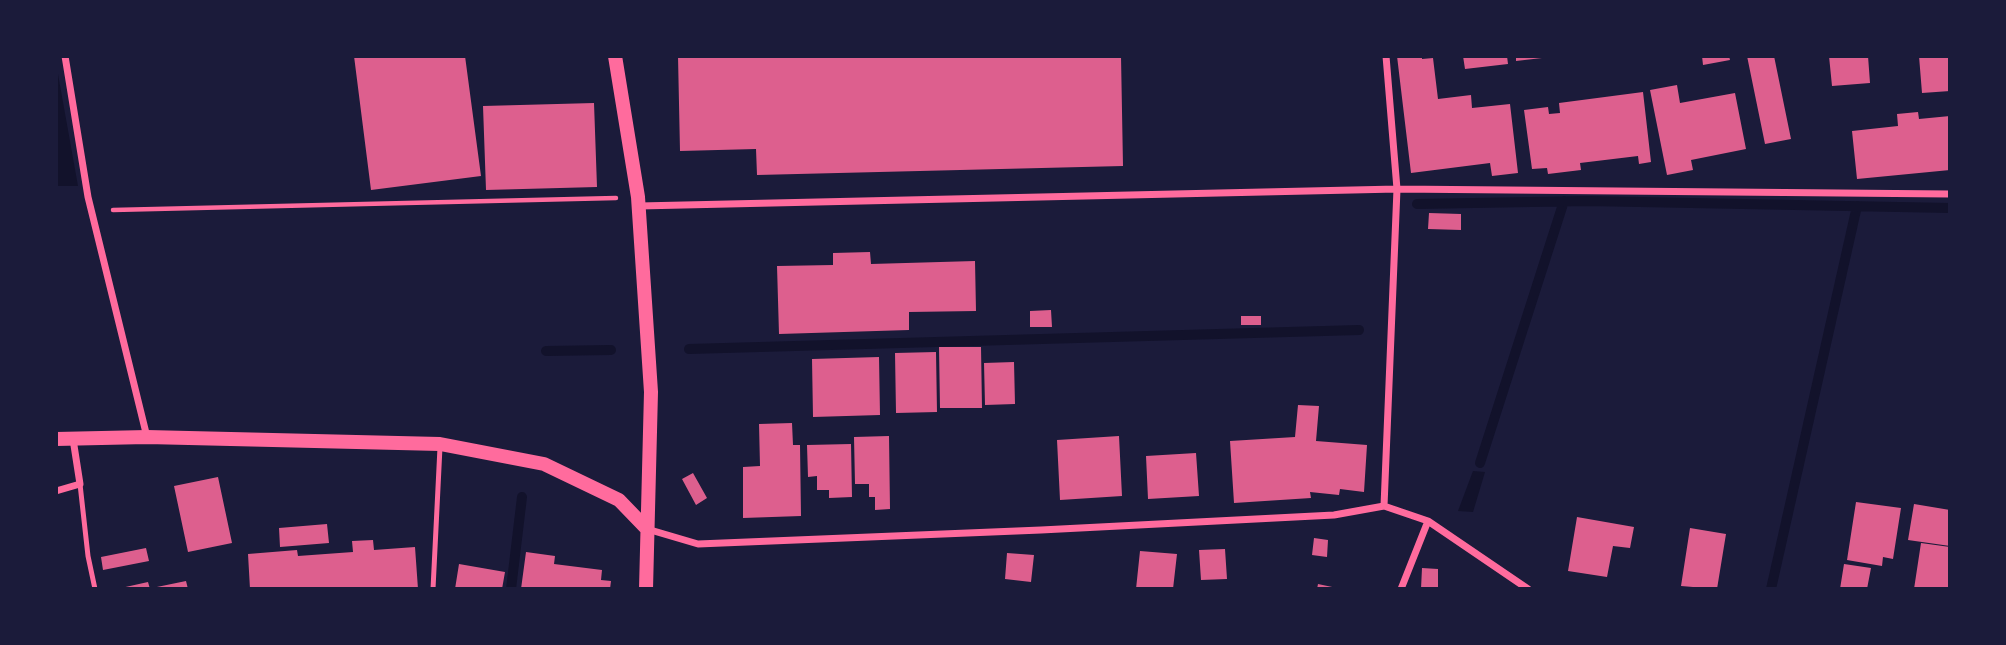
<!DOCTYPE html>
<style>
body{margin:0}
#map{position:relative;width:2006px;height:645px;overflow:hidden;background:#1b1b3a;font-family:"Varela Round",sans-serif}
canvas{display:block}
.frame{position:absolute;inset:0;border:58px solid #1b1b3a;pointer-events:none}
</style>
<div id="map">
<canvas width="2006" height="645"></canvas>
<div class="frame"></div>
</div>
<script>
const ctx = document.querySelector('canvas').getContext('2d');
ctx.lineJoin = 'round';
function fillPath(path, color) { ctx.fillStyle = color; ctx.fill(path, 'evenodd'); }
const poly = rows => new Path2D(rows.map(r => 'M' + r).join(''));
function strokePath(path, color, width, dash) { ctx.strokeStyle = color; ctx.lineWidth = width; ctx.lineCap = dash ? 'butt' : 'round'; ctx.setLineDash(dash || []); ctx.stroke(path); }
fillPath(poly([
 [56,63,78,186,56,186],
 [1473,471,1485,472,1473,512,1458,511]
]), '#12122b');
strokePath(poly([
 [1417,204,1588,201,1950,208],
 [689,349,1359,330],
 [546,351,611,350],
 [1480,463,1564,201],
 [511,589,522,497],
 [1771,589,1857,206]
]), '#12122b', 10);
fillPath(poly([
 [354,56,465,56,481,176,371,190],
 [678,56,1121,56,1123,166,757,175,756,149,680,151],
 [1397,56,1422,56,1422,59,1433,58,1438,99,1471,95,1472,108,1510,104,1518,173,1492,176,1490,163,1411,173],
 [1463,56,1507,56,1508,64,1465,69],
 [1516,56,1542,56,1542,58,1516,61],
 [1702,56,1729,56,1730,60,1703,65],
 [1747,56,1774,56,1791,139,1765,144],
 [1829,56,1868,56,1870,83,1832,86],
 [1919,56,1950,56,1950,91,1922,93],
 [1677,85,1680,103,1735,93,1746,149,1691,160,1693,170,1667,175,1650,90],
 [1643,92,1651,162,1639,164,1638,156,1580,163,1581,170,1548,174,1547,168,1532,169,1524,110,1548,107,1549,114,1560,113,1559,103],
 [594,103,597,187,486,190,483,106],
 [1918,112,1919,119,1950,116,1950,170,1857,179,1852,131,1898,126,1897,114],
 [1429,213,1461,214,1461,230,1428,229],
 [870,252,871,264,975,261,976,311,909,312,909,330,779,334,777,266,833,265,833,253],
 [1051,310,1052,327,1030,327,1030,311],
 [1241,316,1261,316,1261,325,1241,325],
 [939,347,981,347,982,408,940,408],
 [936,352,937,412,896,413,895,353],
 [879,357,880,415,813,417,812,359],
 [1014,362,1015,404,985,405,984,363],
 [1298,405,1319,406,1316,441,1367,445,1364,492,1340,489,1339,495,1310,492,1311,498,1234,503,1230,441,1295,437],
 [792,423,793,445,800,445,801,516,743,518,743,467,760,466,759,424],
 [889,436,890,509,875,510,875,497,869,497,869,484,855,484,854,437],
 [1119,436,1122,496,1060,500,1057,440],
 [851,444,852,497,829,498,829,490,817,490,817,476,808,477,807,445],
 [1196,453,1199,496,1148,499,1146,456],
 [693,473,707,498,696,505,682,479],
 [218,477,232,543,188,552,174,486],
 [1856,502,1901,508,1893,559,1883,557,1882,566,1847,560],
 [1914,504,1950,510,1950,546,1908,540],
 [1577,517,1634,527,1630,548,1613,546,1607,577,1568,571],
 [327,524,329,543,280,547,279,528],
 [1690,528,1726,534,1717,589,1681,586],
 [1314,538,1328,540,1327,557,1312,555],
 [373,540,374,550,415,547,418,589,250,589,248,554,297,550,298,556,353,552,352,541],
 [1921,543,1950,547,1950,589,1914,589],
 [146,548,149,561,103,570,101,557],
 [1225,549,1227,579,1201,580,1199,550],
 [1140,551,1177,554,1173,589,1136,589],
 [526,552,555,556,554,564,602,570,601,580,611,581,610,589,521,589],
 [1007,553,1034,555,1031,582,1005,579],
 [459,564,505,572,502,589,455,589],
 [1844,564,1871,568,1867,589,1840,589],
 [1422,568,1438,569,1438,589,1421,589],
 [186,581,188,589,152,589,152,588],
 [148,582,150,589,121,589,121,588],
 [1318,584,1337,588,1337,589,1317,589]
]), '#dd5f8e');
strokePath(poly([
 [113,210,616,198]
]), '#ff6b9d', 4.5);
strokePath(poly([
 [80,484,88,556,95,589],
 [433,589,440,447]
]), '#ff6b9d', 5);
strokePath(poly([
 [65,56,88,197,147,437],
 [639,206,1397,189,1950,194],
 [56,491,80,484,73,439],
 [1384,506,1397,189,1386,56],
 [647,529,698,544,1041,530,1334,515,1384,506,1428,521,1528,589],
 [1401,589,1428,521]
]), '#ff6b9d', 7);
strokePath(poly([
 [615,56,638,197,651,392,646,589],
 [56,439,147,437,440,444,544,464,619,500,647,529]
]), '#ff6b9d', 14);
</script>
